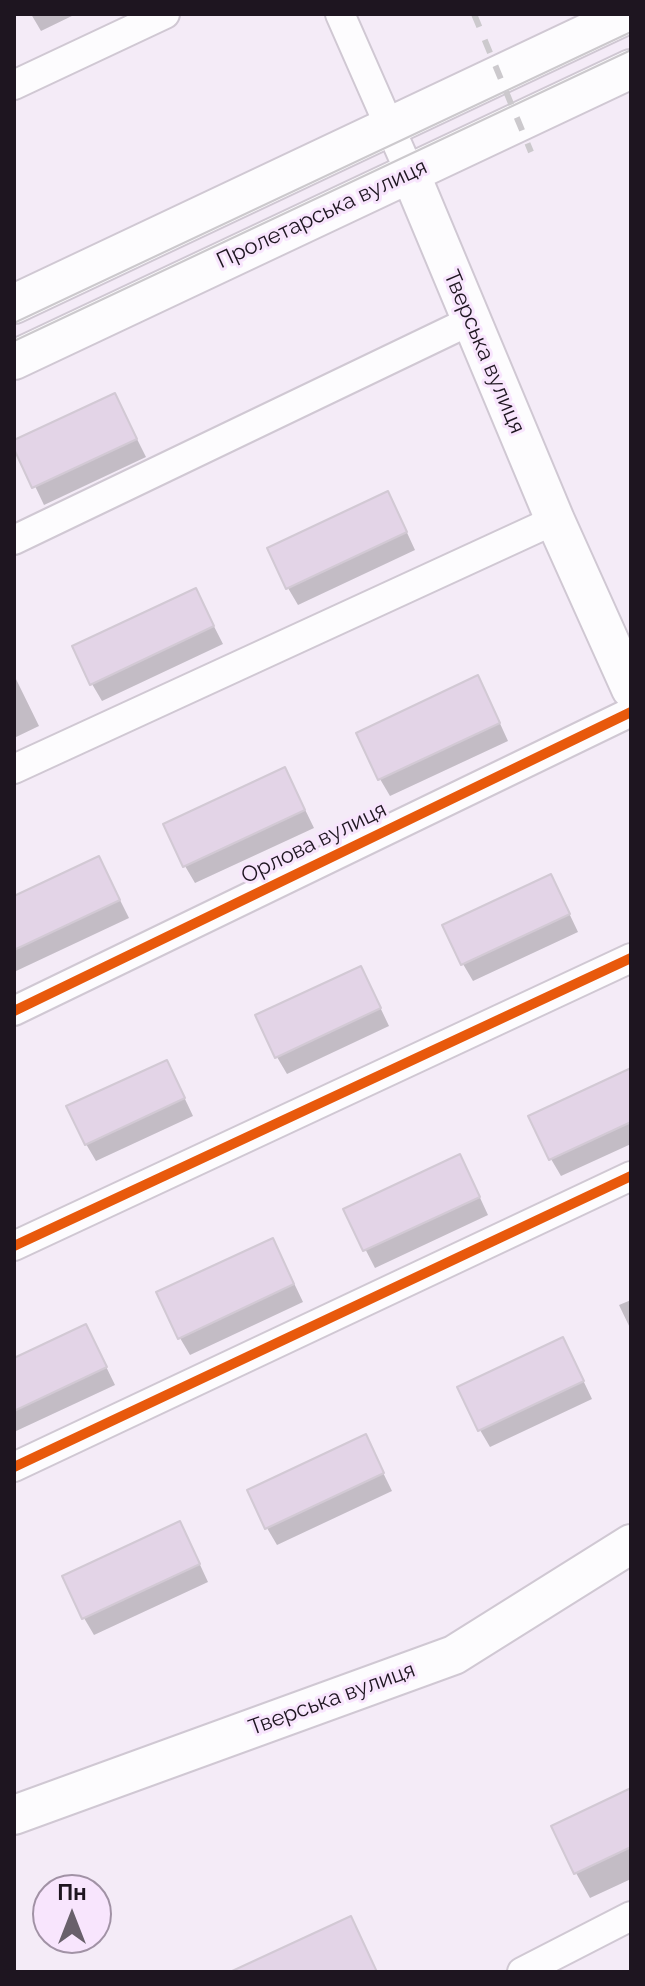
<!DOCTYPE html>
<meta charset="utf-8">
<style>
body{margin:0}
#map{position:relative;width:645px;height:1986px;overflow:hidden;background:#f4ebf7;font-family:Raleway,sans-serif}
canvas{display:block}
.frame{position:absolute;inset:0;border:16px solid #1e1520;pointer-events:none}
.north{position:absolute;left:32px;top:1874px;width:80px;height:80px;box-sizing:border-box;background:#f8e5fd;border:2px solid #a192a5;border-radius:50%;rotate:0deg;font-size:22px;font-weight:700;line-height:32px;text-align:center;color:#1e1520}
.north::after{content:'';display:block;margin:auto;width:28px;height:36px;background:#69606b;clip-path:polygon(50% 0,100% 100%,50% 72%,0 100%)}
</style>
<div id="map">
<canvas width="645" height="1986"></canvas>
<div class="frame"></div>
<div class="north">Пн</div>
</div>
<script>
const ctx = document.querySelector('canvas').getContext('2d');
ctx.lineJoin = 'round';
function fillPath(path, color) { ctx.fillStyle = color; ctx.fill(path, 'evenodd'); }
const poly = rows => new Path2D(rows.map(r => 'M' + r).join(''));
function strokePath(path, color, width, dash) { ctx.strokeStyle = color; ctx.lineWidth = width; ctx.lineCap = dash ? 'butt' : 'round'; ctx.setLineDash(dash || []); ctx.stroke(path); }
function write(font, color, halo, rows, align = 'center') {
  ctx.font = font + ' Raleway,sans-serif'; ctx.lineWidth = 6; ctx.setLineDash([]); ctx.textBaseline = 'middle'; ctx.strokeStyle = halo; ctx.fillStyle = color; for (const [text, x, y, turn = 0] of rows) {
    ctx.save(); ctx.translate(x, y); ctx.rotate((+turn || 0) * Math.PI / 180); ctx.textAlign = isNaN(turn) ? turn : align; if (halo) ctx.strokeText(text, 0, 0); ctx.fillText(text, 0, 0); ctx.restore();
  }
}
fillPath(poly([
 [31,14,76,14,41,31],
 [115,395,146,457,44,505,14,442],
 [397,511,415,550,298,605,288,588],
 [196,591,223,644,102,701,92,684],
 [14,675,39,726,14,738],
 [487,695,508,741,390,796,380,779],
 [294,787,314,828,195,883,185,866],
 [108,876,129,918,14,972,14,898],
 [560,894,578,932,473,981,463,964],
 [370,986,389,1026,287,1074,277,1057],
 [631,1070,631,1144,561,1176,551,1159],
 [176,1080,193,1116,96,1161,86,1144],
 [469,1174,488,1215,375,1268,345,1210],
 [282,1258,303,1302,190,1355,180,1338],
 [631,1300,631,1330,619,1305],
 [95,1344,115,1385,14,1432,14,1360],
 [572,1357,592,1399,490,1447,480,1430],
 [365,1436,392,1491,277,1545,267,1528],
 [189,1541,208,1582,94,1635,84,1618],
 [631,1791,631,1879,590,1898,576,1873]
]), '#0003');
const building = poly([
 [115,393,137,439,32,488,14,449,14,440,115,393],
 [388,491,407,532,286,589,267,548,388,491],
 [196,588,214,626,90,685,72,646,196,588],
 [478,675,500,723,378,780,356,733,478,675],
 [285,767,305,810,183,867,163,824,285,767],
 [99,856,120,900,14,950,14,896,99,856],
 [551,874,570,914,461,965,442,925,551,874],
 [361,966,381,1008,275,1058,255,1015,361,966],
 [167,1060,185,1098,85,1145,66,1106,167,1060],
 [631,1068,631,1122,549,1160,528,1116,631,1068],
 [460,1154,480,1197,363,1251,343,1209,460,1154],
 [273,1238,294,1284,178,1339,156,1292,273,1238],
 [86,1324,107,1367,14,1411,14,1358,86,1324],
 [563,1337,584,1381,478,1431,457,1387,563,1337],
 [366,1434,384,1473,265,1529,247,1490,366,1434],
 [180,1521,200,1564,82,1619,62,1576,180,1521],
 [631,1788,631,1847,574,1874,551,1826,631,1788],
 [351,1916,377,1972,230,1972,351,1916]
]);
fillPath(building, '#e3d4e7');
strokePath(building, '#d2c9d4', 2);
const street = poly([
 [340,14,410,173],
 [14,85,165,14],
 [14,540,470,321],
 [14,769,555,520],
 [14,1011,631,712],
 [14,1246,631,958],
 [14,1467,631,1176],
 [522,1972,631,1916]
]);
const secondary = poly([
 [410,173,555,520,631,689],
 [14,304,628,14],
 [14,360,631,69],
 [14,1815,454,1655,631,1544]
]);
strokePath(street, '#d0c8d3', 32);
strokePath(secondary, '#d0c8d3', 42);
strokePath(street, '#fdfcfe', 28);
strokePath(secondary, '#fdfcfe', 38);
strokePath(poly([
 [14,323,631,32],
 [14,341,631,50]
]), '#ccc9cd', 2);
strokePath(poly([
 [474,14,531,152]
]), '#ccc9cd', 6, [14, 14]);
strokePath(poly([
 [14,1011,631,712],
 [14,1246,631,958],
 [14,1467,631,1176]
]), '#e8590c', 10);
write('22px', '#1e1520', '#f8e5fd', [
 ["Пролетарська вулиця",322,214,-25],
 ["Тверська вулиця",484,352,67],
 ["Орлова вулиця",314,843,-26],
 ["Тверська вулиця",332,1699,-20]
]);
</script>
